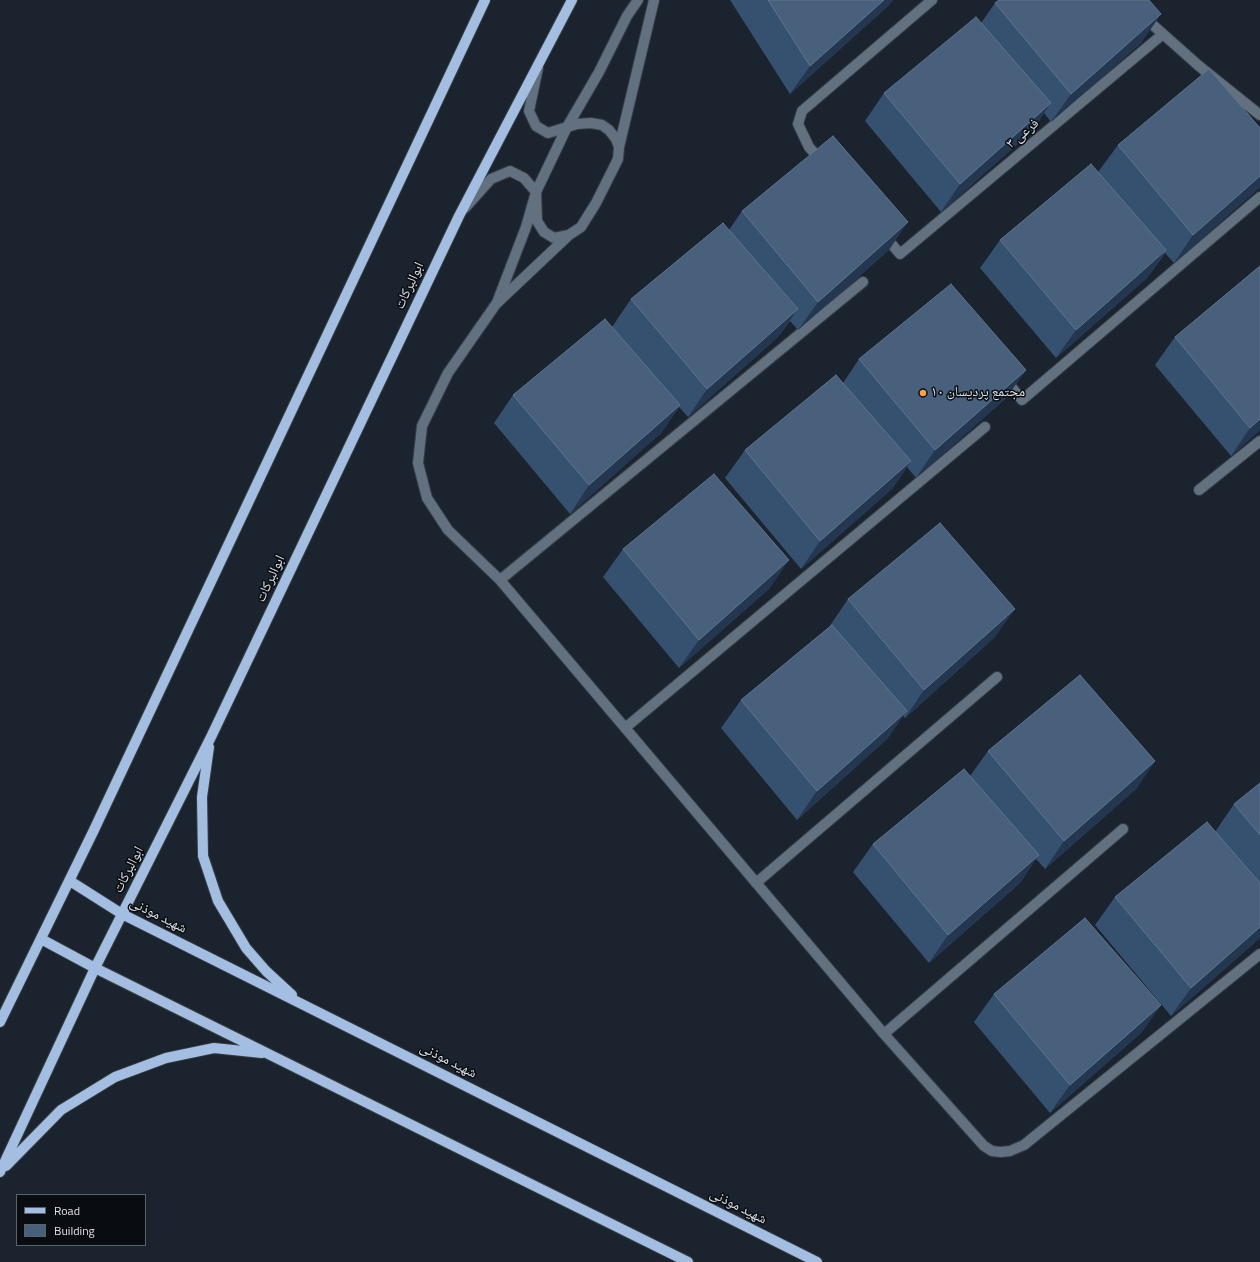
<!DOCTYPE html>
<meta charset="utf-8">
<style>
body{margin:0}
#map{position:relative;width:1260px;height:1262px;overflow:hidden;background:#1b232e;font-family:"Titillium Web",sans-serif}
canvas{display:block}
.legend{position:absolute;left:16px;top:1194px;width:130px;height:52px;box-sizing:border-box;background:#090c11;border:1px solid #5d6267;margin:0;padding:5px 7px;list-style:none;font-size:12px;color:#dce2e9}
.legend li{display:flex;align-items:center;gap:8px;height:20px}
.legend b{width:20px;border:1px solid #5d6267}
</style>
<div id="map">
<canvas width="1260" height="1262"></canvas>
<ul class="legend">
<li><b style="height:5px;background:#a3bee0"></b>Road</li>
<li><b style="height:11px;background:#48607c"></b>Building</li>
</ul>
</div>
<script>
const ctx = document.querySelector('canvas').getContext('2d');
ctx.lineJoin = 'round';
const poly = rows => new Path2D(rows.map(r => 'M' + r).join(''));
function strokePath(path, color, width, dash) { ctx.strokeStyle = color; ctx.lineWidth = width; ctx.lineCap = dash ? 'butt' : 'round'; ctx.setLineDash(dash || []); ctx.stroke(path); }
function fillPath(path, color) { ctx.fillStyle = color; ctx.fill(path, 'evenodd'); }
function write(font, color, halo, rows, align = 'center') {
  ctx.font = font + ' "Titillium Web","Noto Naskh Arabic",sans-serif'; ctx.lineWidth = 3; ctx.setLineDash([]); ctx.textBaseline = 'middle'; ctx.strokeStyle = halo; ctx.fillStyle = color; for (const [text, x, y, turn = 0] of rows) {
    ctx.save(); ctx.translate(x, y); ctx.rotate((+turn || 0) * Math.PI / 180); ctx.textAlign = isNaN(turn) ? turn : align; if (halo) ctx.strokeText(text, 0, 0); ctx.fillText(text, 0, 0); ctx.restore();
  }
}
const minor = poly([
 [1127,0,1136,10,1199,66,1260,115],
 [619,147,654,0],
 [822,162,809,147,798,124,802,111,932,0],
 [465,208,491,179,510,171,524,178,536,192,537,221,544,232,554,238,569,235,581,227,596,203,618,159,619,147,616,139,609,130,602,125,591,123,577,124,548,133,536,126,529,111,538,68],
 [569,235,496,304,448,373,422,426,418,463,427,498,448,530,500,580,884,1034,984,1146,992,1151,1001,1152,1010,1151,1024,1145,1260,954],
 [884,235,900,254,1163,34],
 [498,300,526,227,536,192,567,127,599,72,627,16,638,0],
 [1004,378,1022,400,1260,197],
 [1199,490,1260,441],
 [500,580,863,282],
 [625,728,985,427],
 [756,883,997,677],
 [884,1034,1123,829]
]);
const major = poly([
 [209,747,202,797,203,856,218,901,246,948,266,971,292,995],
 [70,881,122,914,817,1262],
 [41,939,95,968,688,1262],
 [0,1022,93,832,485,0],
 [6,1166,61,1110,115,1077,166,1058,214,1048,262,1053],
 [0,1172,95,968,211,737,459,216,572,0]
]);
strokePath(minor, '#363e48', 12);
strokePath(major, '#363e48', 12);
strokePath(minor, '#637080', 10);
strokePath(major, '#a3bee0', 10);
fillPath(poly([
 [730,0,893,0,888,6,790,94],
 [995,3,1142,42,1051,122,1044,113,1032,131,941,212,865,121,884,93,981,23],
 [1260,128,1260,187,1174,263,1165,253,1147,278,1056,358,980,268,1000,240,1098,172,1118,145],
 [742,211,889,250,798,330,790,321,778,337,688,417,679,407,661,433,570,514,494,423,513,395,612,327,631,299,729,230],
 [1260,266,1260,430,1231,456,1155,365,1175,337],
 [859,359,1026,370,1006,398,916,478,907,467,892,489,801,569,725,478,745,450,843,383],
 [623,549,770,588,679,668,603,577],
 [848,599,995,637,905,718,903,716,887,739,797,820,721,728,741,700,829,627],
 [988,751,1155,761,1136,789,1045,869,1036,859,1020,883,929,963,853,872,873,844,970,776],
 [1260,783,1260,938,1171,1016,1095,925,1115,897,1215,832,1234,804],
 [994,994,1161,1005,1141,1033,1050,1113,974,1022]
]), '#36506f');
fillPath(poly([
 [884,0,893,0,888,6,790,94,810,66],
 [1161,14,1142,42,1051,122,1071,94],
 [1051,103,1032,131,941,212,960,184],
 [1260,176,1260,187,1174,263,1193,235],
 [908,222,889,250,798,330,818,302],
 [1166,250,1147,278,1056,358,1076,330],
 [798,309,778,337,688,417,707,389],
 [1026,370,1006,398,916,478,935,450],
 [680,405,661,433,570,514,589,485],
 [1260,419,1260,430,1231,456,1250,428],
 [911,461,892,489,801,569,820,541],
 [789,560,770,588,679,668,699,640],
 [1015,609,995,637,905,718,924,690],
 [907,711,887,739,797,820,817,791],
 [1155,761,1136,789,1045,869,1064,841],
 [1039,855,1020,883,929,963,948,935],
 [1260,927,1260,938,1171,1016,1191,988],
 [1161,1005,1141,1033,1050,1113,1070,1085]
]), '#243750');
const building = poly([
 [768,0,884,0,810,66,768,0],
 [999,0,1149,0,1161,14,1071,94,995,3,999,0],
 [976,17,1051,103,960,184,884,93,976,17],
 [1209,69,1260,128,1260,176,1193,235,1118,145,1209,69],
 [833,136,908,222,818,302,742,211,833,136],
 [1091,164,1166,250,1076,330,1000,240,1091,164],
 [723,223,798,309,707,389,631,299,723,223],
 [1260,266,1260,419,1250,428,1175,337,1260,266],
 [951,284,1026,370,935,450,859,359,951,284],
 [605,319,680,405,589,485,513,395,605,319],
 [836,375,911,461,820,541,745,450,836,375],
 [714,474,789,560,699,640,623,549,714,474],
 [940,523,1015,609,924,690,848,599,940,523],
 [832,625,907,711,817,791,741,700,832,625],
 [1080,675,1155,761,1064,841,988,751,1080,675],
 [964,769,1039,855,948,935,873,844,964,769],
 [1260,783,1260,835,1234,804,1260,783],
 [1207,822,1260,883,1260,927,1191,988,1115,897,1207,822],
 [1085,918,1161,1005,1070,1085,994,994,1085,918]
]);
fillPath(building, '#48607c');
strokePath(building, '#5f748d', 1);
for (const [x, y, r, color] of [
 [923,393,4,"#f7a148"]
]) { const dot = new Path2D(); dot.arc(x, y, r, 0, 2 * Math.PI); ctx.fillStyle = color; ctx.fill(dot); strokePath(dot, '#090c11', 1.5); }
write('14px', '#dce2e9', '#090c11', [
 ["فرعی ۳",1023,134,-40],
 ["ابوالبرکات",410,286,-65],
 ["ابوالبرکات",271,579,-65],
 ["ابوالبرکات",129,870,-63],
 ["شهید موذنی",158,916,27],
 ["شهید موذنی",448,1061,27],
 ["شهید موذنی",738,1207,27]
]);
write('14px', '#dce2e9', '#090c11', [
 ["مجتمع پردیسان ۱۰",931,393]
], 'left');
</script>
